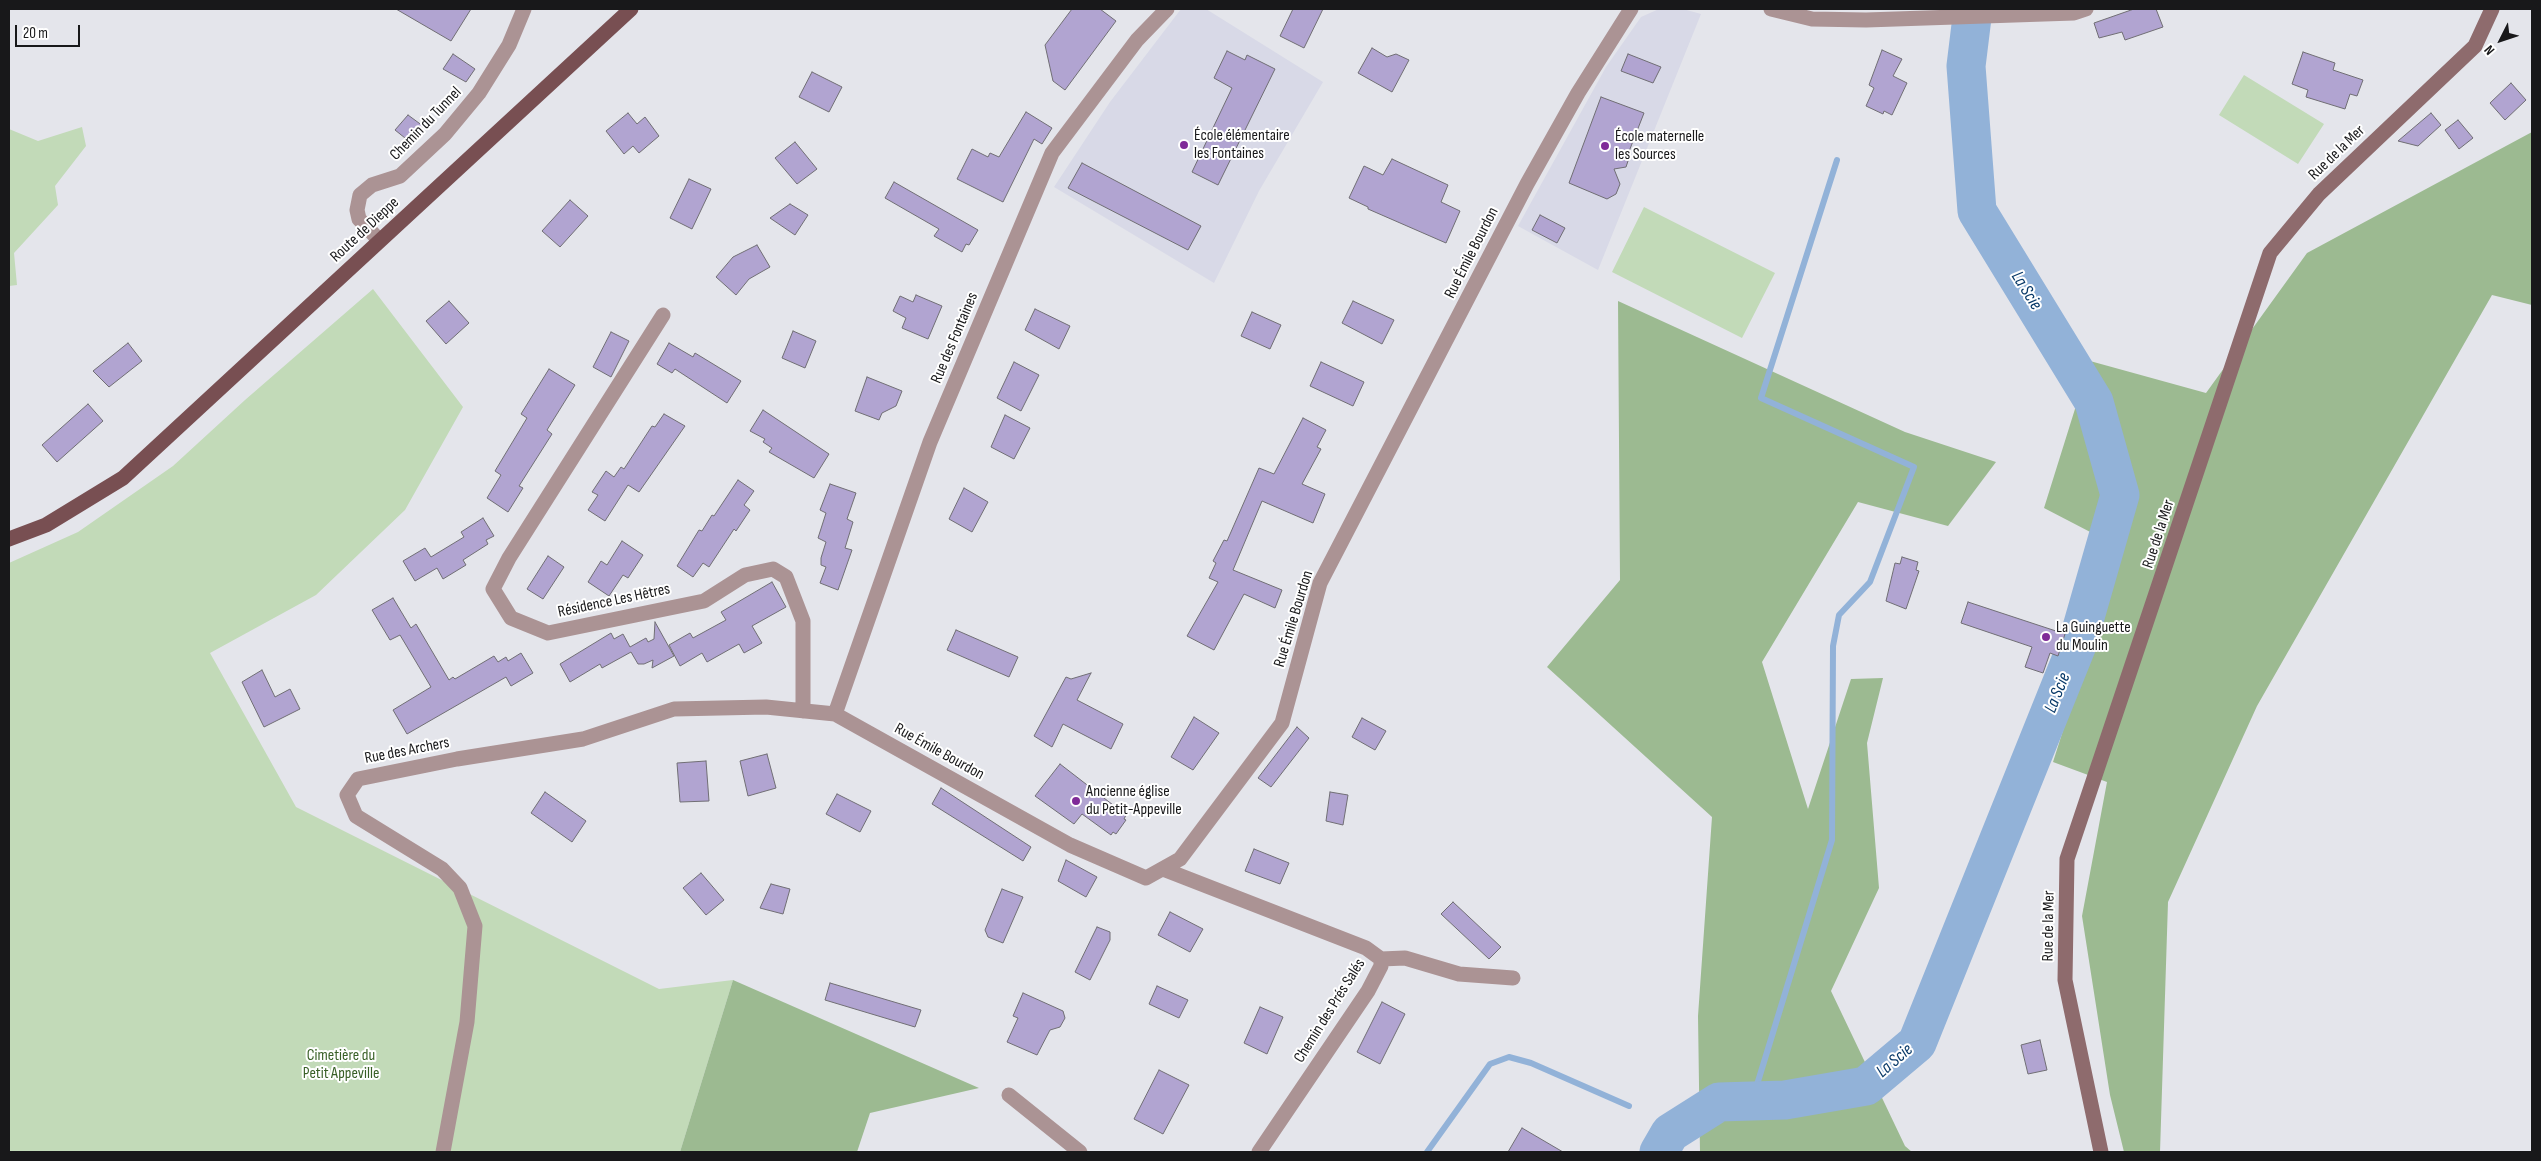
<!DOCTYPE html>
<meta charset="utf-8">
<style>
body{margin:0}
#map{position:relative;width:2541px;height:1161px;overflow:hidden;background:#e4e5eb;font-family:"Sofia Sans Condensed",sans-serif}
canvas{display:block}
.frame{position:absolute;inset:0;border:10px solid #18181a;pointer-events:none}
.north{position:absolute;left:2476px;top:15px;width:50px;height:50px;-webkit-text-stroke:4px #fff;paint-order:stroke;rotate:229deg;font-size:14px;font-weight:700;line-height:20px;text-align:center;color:#18181a}
.north::after{content:'';display:block;margin:auto;width:18px;height:22px;background:#18181a;clip-path:polygon(50% 0,100% 100%,50% 72%,0 100%)}
.scale{position:absolute;left:15px;top:25px;width:65px;height:22px;box-sizing:border-box;border:2px solid #18181a;border-top:0;padding-left:6px;font-size:15px;line-height:18px;white-space:nowrap;color:#18181a;-webkit-text-stroke:4px #fff;paint-order:stroke}
</style>
<div id="map">
<canvas width="2541" height="1161"></canvas>
<div class="frame"></div>
<div class="north">N</div>
<div class="scale">20 m</div>
</div>
<script>
const ctx = document.querySelector('canvas').getContext('2d');
ctx.lineJoin = 'round';
function fillPath(path, color) { ctx.fillStyle = color; ctx.fill(path, 'evenodd'); }
const poly = rows => new Path2D(rows.map(r => 'M' + r).join(''));
function strokePath(path, color, width, dash) { ctx.strokeStyle = color; ctx.lineWidth = width; ctx.lineCap = dash ? 'butt' : 'round'; ctx.setLineDash(dash || []); ctx.stroke(path); }
function write(font, color, halo, rows, align = 'center') {
  ctx.font = font + ' "Sofia Sans Condensed",sans-serif'; ctx.lineWidth = 4; ctx.setLineDash([]); ctx.textBaseline = 'middle'; ctx.strokeStyle = halo; ctx.fillStyle = color; for (const [text, x, y, turn = 0] of rows) {
    ctx.save(); ctx.translate(x, y); ctx.rotate((+turn || 0) * Math.PI / 180); ctx.textAlign = isNaN(turn) ? turn : align; if (halo) ctx.strokeText(text, 0, 0); ctx.fillText(text, 0, 0); ctx.restore();
  }
}
fillPath(poly([
 [1181,9,1206,9,1323,82,1259,191,1214,283,1054,187,1110,102],
 [1659,9,1683,9,1701,14,1598,270,1518,226,1606,67,1641,17]
]), '#d8d9e7');
fillPath(poly([
 [2244,75,2324,124,2298,164,2219,115],
 [82,127,86,146,55,186,58,205,14,253,17,285,9,286,9,129,38,141],
 [1644,207,1775,273,1742,338,1612,272],
 [373,289,463,407,405,510,316,595,210,653,296,807,659,989,733,980,680,1152,9,1152,9,563,78,532,173,466,245,400]
]), '#c2dab8');
fillPath(poly([
 [2532,132,2532,305,2492,295,2257,706,2168,902,2160,1152,2124,1152,2110,1095,2082,916,2107,782,2053,762,2121,548,2044,508,2090,361,2206,393,2307,253],
 [1618,301,1905,432,1996,462,1948,526,1858,502,1762,662,1808,809,1851,679,1883,678,1867,743,1879,888,1831,991,1905,1146,1912,1152,1700,1152,1698,1016,1712,817,1547,667,1620,580],
 [733,980,979,1088,870,1113,857,1152,680,1152]
]), '#9cba91');
strokePath(poly([
 [1752,1101,1832,840,1833,646,1839,615,1870,582,1914,467,1761,398,1837,160],
 [1427,1152,1490,1064,1509,1057,1531,1063,1629,1106]
]), '#92b2d8', 6);
strokePath(poly([
 [1659,1152,1670,1133,1719,1102,1785,1100,1866,1086,1917,1043,2077,645,2120,495,2094,402,1977,211,1966,66,1973,9]
]), '#92b2d8', 39);
const building = poly([
 [396,9,471,9,451,41,396,9],
 [1072,9,1100,9,1116,21,1065,90,1053,81,1045,45,1072,9],
 [1293,9,1323,9,1304,48,1280,36,1293,9],
 [2134,9,2156,9,2163,27,2125,40,2122,32,2099,38,2094,23,2134,9],
 [1372,48,1387,57,1396,54,1409,60,1392,92,1358,73,1372,48],
 [1882,50,1902,59,1893,76,1907,83,1892,115,1884,111,1883,114,1866,106,1874,88,1869,85,1882,50],
 [1227,51,1245,60,1247,55,1275,69,1218,185,1192,172,1232,88,1214,78,1227,51],
 [2303,52,2335,63,2333,70,2363,80,2357,96,2350,94,2345,109,2306,97,2308,90,2292,84,2303,52],
 [453,54,475,69,466,82,443,69,453,54],
 [1628,54,1661,67,1653,83,1621,71,1628,54],
 [812,72,842,87,829,112,799,97,812,72],
 [2511,83,2526,100,2505,120,2490,103,2511,83],
 [1601,97,1644,113,1628,154,1630,155,1626,167,1614,169,1620,184,1616,194,1607,199,1569,183,1601,97],
 [1026,112,1052,128,1042,144,1034,139,1003,202,957,179,972,149,988,157,990,153,999,157,1026,112],
 [628,113,637,124,645,117,659,136,639,153,633,146,624,154,606,131,628,113],
 [2431,113,2441,125,2418,146,2398,141,2431,113],
 [408,115,423,126,410,142,395,130,408,115],
 [2458,120,2473,138,2459,149,2445,130,2458,120],
 [795,142,817,169,797,184,775,158,795,142],
 [1392,159,1448,185,1441,202,1460,211,1446,243,1368,209,1368,207,1349,198,1364,166,1383,175,1392,159],
 [1082,163,1201,226,1188,250,1068,188,1082,163],
 [689,179,711,189,692,229,670,218,689,179],
 [894,182,978,230,969,245,966,244,962,252,934,236,939,229,885,198,894,182],
 [570,200,588,216,560,247,542,231,570,200],
 [790,204,808,215,795,235,770,218,790,204],
 [1540,215,1565,228,1557,243,1532,230,1540,215],
 [757,245,770,267,749,279,736,295,716,277,733,257,757,245],
 [916,295,942,306,928,339,902,328,906,318,893,311,900,296,913,302,916,295],
 [449,301,469,323,446,344,426,321,449,301],
 [1353,301,1394,320,1382,344,1342,323,1353,301],
 [1035,309,1070,326,1059,349,1025,330,1035,309],
 [1252,312,1281,325,1270,349,1241,336,1252,312],
 [793,331,816,341,805,368,782,358,793,331],
 [611,332,629,341,611,377,593,367,611,332],
 [128,343,142,361,109,387,93,371,128,343],
 [669,343,693,357,695,353,741,381,727,403,675,369,672,373,657,364,669,343],
 [1014,362,1039,375,1021,411,997,398,1014,362],
 [1321,362,1364,382,1353,406,1310,386,1321,362],
 [549,369,575,385,547,430,552,434,519,486,523,488,508,512,487,498,501,475,495,471,527,418,521,414,549,369],
 [867,377,902,391,896,406,882,413,879,420,855,411,867,377],
 [88,404,103,421,57,462,42,445,88,404],
 [763,410,829,454,814,478,769,452,772,448,763,442,765,439,750,431,763,410],
 [664,414,685,426,639,492,628,485,605,521,588,510,598,495,592,492,606,471,614,477,621,467,624,469,652,426,655,427,664,414],
 [1005,415,1030,428,1014,459,991,447,1005,415],
 [1303,418,1326,430,1317,447,1321,449,1302,484,1325,494,1313,523,1262,501,1233,570,1282,590,1275,608,1244,594,1214,650,1187,636,1218,582,1209,578,1216,563,1213,561,1224,540,1227,541,1259,468,1274,474,1303,418],
 [738,480,754,491,744,505,750,510,736,531,734,529,709,567,703,563,693,577,677,566,699,530,702,531,712,515,714,516,738,480],
 [830,484,856,493,847,519,853,522,845,548,852,550,838,590,820,583,826,567,821,565,821,558,826,542,818,538,826,513,820,510,830,484],
 [964,488,988,502,972,532,949,519,964,488],
 [483,518,494,536,486,540,488,544,463,560,466,565,443,579,437,568,415,581,403,561,425,548,431,557,464,537,461,532,483,518],
 [622,541,643,555,628,578,623,575,609,596,588,582,601,561,607,565,622,541],
 [548,556,564,567,543,599,527,589,548,556],
 [1902,557,1918,562,1916,570,1919,571,1906,609,1886,601,1895,563,1900,564,1902,557],
 [772,582,786,607,752,626,762,643,744,653,739,644,707,662,702,653,680,666,669,645,690,633,693,638,726,620,721,612,772,582],
 [393,598,411,628,416,624,449,680,453,677,455,679,494,656,498,662,506,657,508,661,521,653,533,673,511,686,506,677,407,734,393,710,431,687,400,635,390,640,372,610,393,598],
 [1968,602,2065,634,2058,656,2050,653,2043,673,2025,667,2032,647,1961,623,1968,602],
 [655,622,674,656,652,668,653,660,644,664,638,664,631,652,602,668,600,664,570,682,560,664,611,633,614,639,623,634,630,647,646,638,648,642,654,639,655,622],
 [956,630,1018,657,1009,677,947,650,956,630],
 [262,670,275,697,290,689,300,709,264,727,242,682,262,670],
 [1091,673,1077,700,1123,724,1111,749,1063,724,1052,747,1034,736,1066,677,1071,679,1091,673],
 [1194,717,1219,733,1193,770,1171,757,1194,717],
 [1362,718,1386,731,1375,750,1352,737,1362,718],
 [1297,727,1309,738,1271,787,1258,778,1297,727],
 [767,754,776,788,748,796,740,761,767,754],
 [706,761,709,801,680,802,677,763,706,761],
 [1060,764,1126,815,1124,819,1126,820,1116,834,1113,832,1111,835,1082,814,1074,824,1035,796,1060,764],
 [941,788,1031,847,1023,861,932,804,941,788],
 [545,792,586,821,572,842,531,813,545,792],
 [1330,792,1348,795,1343,825,1326,821,1330,792],
 [837,794,871,811,860,832,826,814,837,794],
 [1254,849,1289,863,1280,884,1245,871,1254,849],
 [1066,860,1097,877,1086,897,1058,881,1066,860],
 [701,873,724,900,706,915,683,888,701,873],
 [771,884,790,889,783,914,760,908,771,884],
 [1002,889,1023,897,1003,943,988,937,985,930,1002,889],
 [1453,902,1501,947,1489,959,1441,914,1453,902],
 [1170,912,1203,929,1190,952,1158,935,1170,912],
 [1097,927,1110,932,1110,940,1090,980,1075,972,1097,927],
 [830,983,921,1010,915,1027,825,1000,830,983],
 [1157,986,1188,1000,1179,1018,1149,1004,1157,986],
 [1023,993,1063,1011,1065,1018,1060,1027,1050,1030,1037,1055,1007,1042,1018,1018,1013,1016,1023,993],
 [1382,1002,1405,1014,1380,1064,1357,1052,1382,1002],
 [1260,1007,1283,1017,1267,1054,1244,1043,1260,1007],
 [2040,1040,2047,1070,2028,1074,2021,1045,2040,1040],
 [1159,1070,1189,1085,1163,1134,1134,1119,1159,1070],
 [1522,1128,1563,1152,1508,1152,1522,1128]
]);
fillPath(building, '#b1a4d1');
strokePath(building, '#706e74', 1);
strokePath(poly([
 [1771,9,1812,19,1866,20,2074,13,2086,9],
 [379,240,359,219,357,210,360,195,372,185,400,176,445,134,479,93,509,45,524,9],
 [663,315,509,558,493,589,511,618,548,633,704,601,745,575,773,569,786,577,803,621,803,711],
 [835,714,930,442,1052,153,1137,40,1167,9],
 [1163,869,1366,948,1381,959,1381,966,1368,991,1259,1152],
 [1381,959,1405,958,1459,974,1513,978],
 [1009,1095,1080,1152],
 [443,1152,467,1022,475,926,460,888,442,869,356,816,347,795,358,779,457,759,583,739,674,709,766,707,835,714,1070,845,1146,878,1180,859,1282,723,1320,583,1527,184,1578,93,1631,9]
]), '#ab9394', 15);
strokePath(poly([
 [2101,1152,2065,980,2067,859,2270,253,2319,194,2475,46,2492,9]
]), '#8e6b6d', 15);
strokePath(poly([
 [9,539,46,525,123,478,631,9]
]), '#784f52', 15);
for (const [x, y, r, color] of [
 [1184,145,5,"#7f2a98"],
 [1605,146,5,"#7f2a98"],
 [2046,637,5,"#7f2a98"],
 [1076,801,5,"#7f2a98"]
]) { const dot = new Path2D(); dot.arc(x, y, r, 0, 2 * Math.PI); ctx.fillStyle = color; ctx.fill(dot); strokePath(dot, '#fff', 2); }
write('16px', '#18181a', '#fff', [
 ["Chemin du Tunnel",426,124,-46],
 ["Rue de la Mer",2337,153,-44],
 ["Route de Dieppe",365,230,-43],
 ["Rue Émile Bourdon",1472,253,-63],
 ["Rue des Fontaines",955,338,-67],
 ["Rue de la Mer",2159,534,-72],
 ["Résidence Les Hêtres",614,601,-12],
 ["Rue Émile Bourdon",1294,619,-73],
 ["Rue des Archers",407,751,-11],
 ["Rue Émile Bourdon",939,752,29],
 ["Rue de la Mer",2049,926,-89],
 ["Chemin des Prés Salés",1330,1011,-58]
]);
write('16px', '#18181a', '#fff', [
 ["École élémentaire",1194,136],
 ["les Fontaines",1194,154],
 ["École maternelle",1615,137],
 ["les Sources",1615,155],
 ["La Guinguette",2056,628],
 ["du Moulin",2056,646],
 ["Ancienne église",1086,792],
 ["du Petit-Appeville",1086,810]
], 'left');
write('16px', '#385f26', '#fff', [
 ["Cimetière du",341,1056],
 ["Petit Appeville",341,1074]
]);
write('italic 18px', '#083968', '#fff', [
 ["La Scie",2026,291,58],
 ["La Scie",2058,693,-68],
 ["La Scie",1895,1061,-41]
]);
</script>
